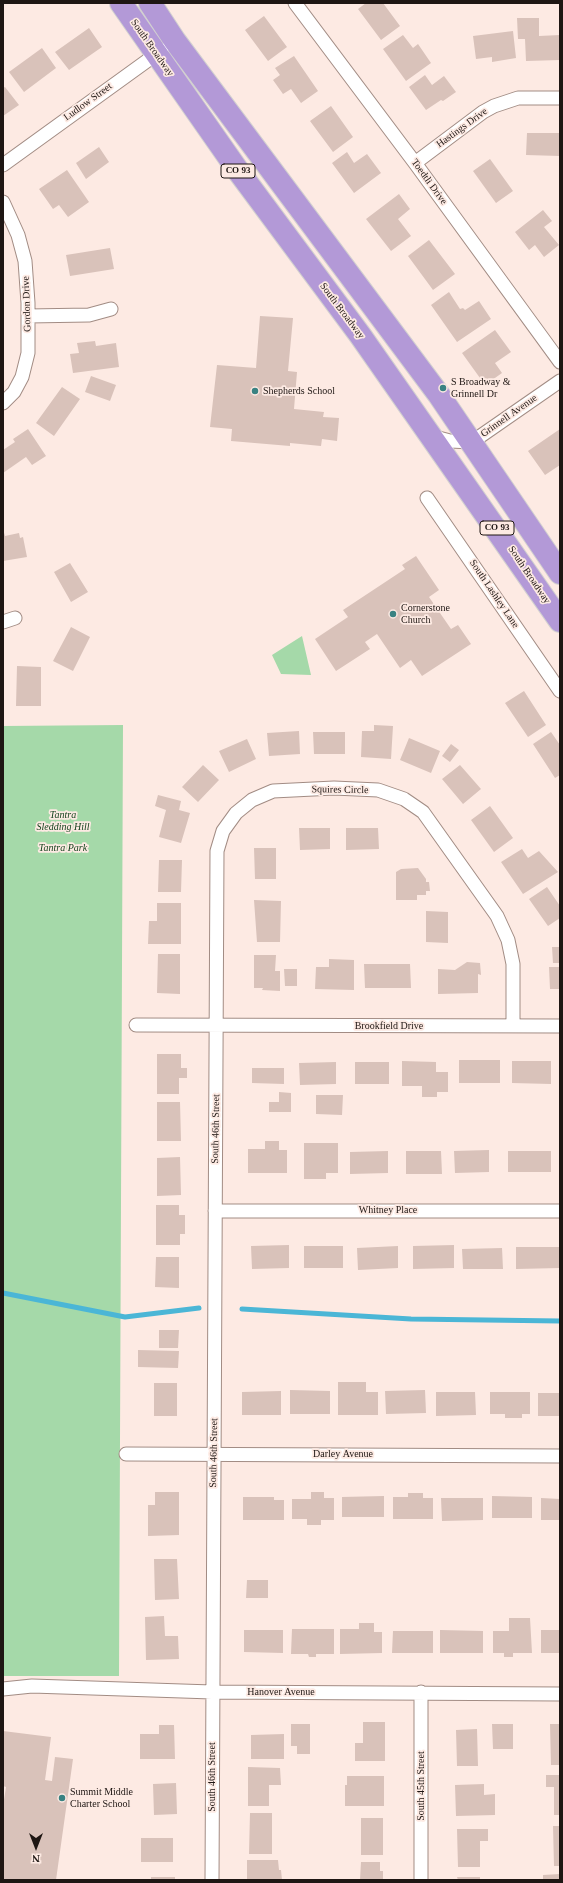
<!DOCTYPE html>
<style>
body{margin:0}
#map{position:relative;width:563px;height:1883px;overflow:hidden;background:#fdeae3;font-family:Georgia,serif}
canvas{display:block}
.frame{position:absolute;inset:0;border:4px solid #1e1613;pointer-events:none}
.north{position:absolute;left:16px;top:1827px;width:40px;height:40px;-webkit-text-stroke:3px #fdeae3;paint-order:stroke;rotate:180deg;font-size:11px;font-weight:700;line-height:16px;text-align:center;color:#1e1613}
.north::after{content:'';display:block;margin:auto;width:14px;height:18px;background:#1e1613;clip-path:polygon(50% 0,100% 100%,50% 72%,0 100%)}
</style>
<div id="map">
<canvas width="563" height="1883"></canvas>
<div class="frame"></div>
<div class="north">N</div>
</div>
<script>
const ctx = document.querySelector('canvas').getContext('2d');
ctx.lineJoin = 'round';
function fillPath(path, color) { ctx.fillStyle = color; ctx.fill(path, 'evenodd'); }
const poly = rows => new Path2D(rows.map(r => 'M' + r).join(''));
function strokePath(path, color, width, dash) { ctx.strokeStyle = color; ctx.lineWidth = width; ctx.lineCap = dash ? 'butt' : 'round'; ctx.setLineDash(dash || []); ctx.stroke(path); }
function write(font, color, halo, rows, align = 'center') {
  ctx.font = font + ' Georgia,serif'; ctx.lineWidth = 3.5; ctx.setLineDash([]); ctx.textBaseline = 'middle'; ctx.strokeStyle = halo; ctx.fillStyle = color; for (const [text, x, y, turn = 0] of rows) {
    ctx.save(); ctx.translate(x, y); ctx.rotate((+turn || 0) * Math.PI / 180); ctx.textAlign = isNaN(turn) ? turn : align; if (halo) ctx.strokeText(text, 0, 0); ctx.fillText(text, 0, 0); ctx.restore();
  }
}
fillPath(poly([
 [302,636,311,675,281,674,272,655],
 [123,725,119,1676,3,1676,3,726]
]), '#a5d9a9');
strokePath(poly([
 [3,1293,125,1317,199,1308],
 [242,1309,411,1319,560,1321]
]), '#4bb6d6', 5);
fillPath(poly([
 [366,3,383,3,400,26,381,40,358,9],
 [264,16,287,47,268,61,245,30],
 [517,18,539,18,539,36,560,35,560,60,526,61,525,39,518,39],
 [89,28,102,47,69,70,55,52],
 [513,31,516,58,492,62,492,57,476,59,473,36],
 [403,35,413,48,418,44,431,63,406,81,383,49],
 [42,48,56,68,24,92,9,72],
 [294,56,318,91,301,103,291,89,283,94,273,80,280,75,275,68],
 [425,75,432,85,444,76,456,92,443,101,441,100,426,110,409,87],
 [5,87,19,105,3,116,3,88],
 [331,106,353,137,333,152,310,121],
 [527,133,560,133,560,156,526,155],
 [99,147,109,162,86,179,76,163],
 [347,152,354,163,367,154,381,173,354,193,332,163],
 [490,159,513,191,496,203,473,171],
 [67,170,89,202,68,217,59,205,53,209,39,189],
 [399,194,410,209,398,219,411,236,391,251,366,219],
 [543,210,552,221,544,227,559,245,544,257,535,245,529,250,515,232],
 [429,240,455,274,433,290,408,256],
 [110,248,114,269,70,276,66,255],
 [449,292,460,309,463,308,465,310,479,301,491,319,457,342,431,305],
 [260,316,293,318,288,371,297,372,294,409,324,412,323,417,339,418,337,441,322,439,321,446,290,443,290,446,231,441,232,429,210,427,217,365,256,368],
 [495,330,511,352,495,363,502,373,485,385,462,353],
 [95,341,96,346,116,343,119,367,73,373,70,354,79,353,77,343],
 [91,376,116,385,110,401,85,392],
 [62,387,80,399,54,436,36,423],
 [28,429,46,456,32,465,26,457,3,473,3,450,15,442,13,439],
 [560,429,560,465,545,475,528,451],
 [3,529,5,536,19,533,20,538,23,537,27,557,3,561],
 [416,556,439,590,429,597,451,629,458,625,471,644,422,676,411,660,400,668,377,634,365,642,370,649,336,671,315,639,348,617,343,610,405,569,402,565],
 [70,563,88,592,71,602,54,572],
 [71,627,90,637,73,671,53,661],
 [17,666,41,667,41,706,16,706],
 [524,691,546,725,528,737,505,703],
 [374,725,393,726,391,759,361,757,362,731,374,731],
 [299,731,300,754,269,756,267,733],
 [313,732,345,732,345,754,314,754],
 [551,732,560,745,560,775,555,778,533,744],
 [409,738,440,751,431,773,400,760],
 [247,739,256,759,229,772,219,751],
 [451,744,459,750,450,762,442,756],
 [203,765,219,780,198,802,182,787],
 [460,765,481,789,463,804,442,779],
 [158,795,181,801,179,810,190,813,181,843,159,837,166,810,155,806],
 [490,806,513,838,494,852,471,820],
 [299,828,330,828,330,849,300,850],
 [346,828,378,828,379,849,346,850],
 [254,848,276,848,276,879,255,879],
 [522,849,528,858,539,851,558,872,523,894,501,862],
 [159,860,182,860,181,892,158,892],
 [418,868,426,879,426,882,429,882,430,891,426,891,426,895,417,895,417,900,396,900,396,872,401,869],
 [547,887,560,906,560,918,548,926,529,899],
 [254,900,281,901,280,942,257,942],
 [157,903,181,903,181,944,148,944,149,921,157,921],
 [426,911,448,912,448,943,426,942],
 [552,947,560,947,560,963,553,963],
 [158,954,180,954,180,994,157,993],
 [254,955,276,955,275,971,280,971,280,991,262,990,263,988,254,988],
 [329,959,354,960,354,990,315,989,316,967,329,967],
 [467,962,480,963,481,975,478,974,478,993,438,994,438,969,455,970],
 [364,964,410,964,411,988,365,988],
 [549,967,560,967,560,989,550,989],
 [284,969,297,969,297,986,285,986],
 [157,1054,181,1054,181,1068,187,1068,187,1078,179,1078,179,1094,157,1094],
 [459,1060,500,1060,500,1083,459,1083],
 [402,1061,436,1062,436,1072,448,1072,448,1092,437,1092,437,1097,422,1097,422,1086,402,1086],
 [512,1061,551,1061,551,1084,512,1083],
 [336,1062,336,1084,300,1085,299,1063],
 [355,1062,389,1062,389,1084,355,1084],
 [252,1068,284,1068,284,1084,252,1083],
 [279,1092,291,1093,291,1112,269,1112,269,1102,279,1102],
 [316,1095,343,1095,342,1115,316,1114],
 [157,1102,180,1102,181,1141,157,1141],
 [265,1141,279,1141,279,1150,287,1150,287,1173,248,1173,248,1149,265,1149],
 [304,1143,338,1143,338,1173,326,1173,326,1179,304,1179],
 [489,1150,489,1172,455,1173,454,1151],
 [388,1151,388,1173,350,1174,350,1152],
 [406,1151,441,1151,442,1174,406,1174],
 [508,1151,551,1151,551,1172,508,1172],
 [180,1157,181,1195,157,1196,157,1158],
 [156,1205,179,1205,179,1215,185,1215,185,1234,180,1234,180,1245,156,1245],
 [289,1245,289,1268,252,1269,251,1246],
 [454,1245,454,1268,413,1269,413,1246],
 [304,1246,343,1246,343,1268,304,1268],
 [398,1246,398,1268,358,1270,357,1248],
 [516,1247,560,1247,560,1268,516,1269],
 [502,1248,503,1269,463,1269,462,1249],
 [156,1257,179,1257,179,1288,155,1287],
 [159,1330,179,1330,178,1348,159,1348],
 [138,1350,179,1351,178,1368,138,1367],
 [338,1382,366,1382,366,1392,378,1392,378,1415,338,1415],
 [154,1383,177,1383,177,1416,154,1416],
 [290,1390,330,1391,330,1414,290,1414],
 [425,1390,426,1413,386,1414,385,1391],
 [281,1391,281,1415,242,1415,242,1392],
 [436,1392,475,1392,476,1415,436,1416],
 [490,1392,530,1392,530,1414,522,1414,522,1418,505,1418,505,1414,490,1414],
 [538,1393,560,1393,560,1416,538,1416],
 [155,1492,179,1492,179,1535,148,1536,148,1505,155,1505],
 [311,1492,324,1492,324,1498,334,1498,334,1520,321,1520,321,1525,307,1525,307,1519,292,1519,292,1499,311,1499],
 [408,1493,423,1493,423,1498,433,1498,433,1519,393,1519,393,1497,408,1497],
 [384,1496,384,1517,342,1517,342,1497],
 [492,1496,532,1497,532,1518,492,1518],
 [243,1497,274,1497,274,1500,284,1500,284,1520,243,1520],
 [441,1498,483,1498,483,1520,442,1521],
 [541,1498,560,1499,560,1520,541,1520],
 [154,1559,177,1559,179,1599,155,1600],
 [247,1580,268,1580,268,1598,246,1598],
 [164,1616,165,1636,178,1636,179,1659,146,1660,145,1617],
 [509,1618,530,1618,532,1653,513,1653,513,1657,504,1657,504,1653,493,1653,493,1631,509,1631],
 [359,1623,374,1623,374,1632,382,1632,382,1653,340,1654,340,1629,359,1629],
 [292,1629,334,1629,334,1654,316,1654,316,1657,309,1657,308,1654,291,1654],
 [244,1630,283,1630,283,1653,244,1652],
 [440,1630,483,1631,483,1653,440,1653],
 [541,1630,560,1630,560,1653,541,1653],
 [393,1631,433,1631,433,1653,392,1653],
 [363,1722,385,1722,385,1761,355,1761,355,1743,363,1743],
 [291,1724,310,1724,310,1754,297,1754,297,1746,291,1746],
 [492,1724,513,1724,513,1749,493,1749],
 [550,1724,560,1724,560,1765,551,1765],
 [159,1725,174,1725,175,1759,140,1759,140,1734,159,1734],
 [477,1729,478,1766,457,1766,456,1730],
 [3,1731,51,1737,45,1780,52,1781,55,1757,73,1759,56,1880,3,1880,3,1806,6,1787,3,1786],
 [284,1734,284,1759,251,1759,251,1735],
 [248,1767,280,1768,281,1785,269,1785,269,1806,248,1806],
 [546,1775,560,1775,560,1815,554,1815,554,1787,546,1787],
 [347,1776,384,1776,384,1806,345,1806,345,1785,347,1785],
 [176,1783,177,1814,154,1815,153,1784],
 [484,1784,484,1795,495,1794,495,1815,456,1816,455,1785],
 [250,1813,272,1813,272,1854,249,1854],
 [361,1818,383,1818,383,1855,361,1855],
 [553,1826,560,1826,560,1866,554,1866],
 [457,1829,488,1829,488,1841,480,1841,480,1867,458,1867],
 [141,1838,173,1838,173,1862,141,1862],
 [247,1860,278,1860,279,1870,281,1870,282,1880,247,1880],
 [361,1862,380,1862,380,1871,383,1871,383,1880,360,1880],
 [560,1874,560,1880,543,1880,543,1875],
 [151,1877,175,1877,175,1880,151,1880],
 [457,1877,480,1877,480,1880,458,1880]
]), '#d9c2ba');
const street = poly([
 [295,3,415,163,560,362],
 [415,163,483,112,494,106,518,98,560,98],
 [3,165,162,50],
 [3,202,18,235,25,261,28,303,28,353,22,377,14,392,3,403],
 [28,316,89,315,111,309],
 [431,436,450,441,472,442,560,381],
 [427,498,560,691],
 [3,622,15,618],
 [136,1025,560,1026],
 [215,1211,560,1211],
 [126,1454,560,1456],
 [3,1689,32,1686,212,1692,560,1694],
 [421,1692,421,1880],
 [212,1880,217,851,223,831,236,813,252,800,273,791,334,788,378,790,404,799,423,812,497,916,508,940,513,964,513,1026]
]);
const highway = poly([
 [121,3,239,172,360,335,560,621],
 [150,3,175,41,439,395,560,573]
]);
strokePath(street, '#a28c84', 15);
strokePath(highway, '#d2d0d0', 24);
strokePath(street, '#fff', 13);
strokePath(highway, '#b399d7', 22);
for (const [x, y, r, color] of [
 [443,388,4,"#398282"],
 [255,391,4,"#398282"],
 [393,614,4,"#398282"],
 [62,1798,4,"#398282"]
]) { const dot = new Path2D(); dot.arc(x, y, r, 0, 2 * Math.PI); ctx.fillStyle = color; ctx.fill(dot); strokePath(dot, '#fdeae3', 1.5); }
for (const [x, y, w] of [
 [238,171,34],
 [497,528,34]
]) { const box = new Path2D(); box.roundRect(x - w / 2, y - 7, w, 14, 3); ctx.fillStyle = '#fdeae3'; ctx.fill(box); strokePath(box, '#1e1613', 1); }
write('bold 9px', '#1e1613', null, [
 ["CO 93",238,171],
 ["CO 93",497,528]
]);
write('10px', '#1e1613', '#fdeae3', [
 ["South Broadway",152,48,55],
 ["Ludlow Street",88,102,-36],
 ["Hastings Drive",462,128,-36],
 ["Toedtli Drive",429,182,54],
 ["Gordon Drive",27,304,-92],
 ["South Broadway",342,311,53],
 ["Grinnell Avenue",509,416,-35],
 ["South Broadway",529,575,56],
 ["South Lashley Lane",494,594,56],
 ["Squires Circle",340,790,1],
 ["Brookfield Drive",389,1026],
 ["South 46th Street",216,1129,-89],
 ["Whitney Place",388,1210],
 ["South 46th Street",214,1453,-89],
 ["Darley Avenue",343,1454],
 ["Hanover Avenue",281,1692],
 ["South 46th Street",212,1777,-90],
 ["South 45th Street",421,1786,-90]
]);
write('10px', '#1e1613', '#fdeae3', [
 ["S Broadway &",451,382],
 ["Grinnell Dr",451,394],
 ["Shepherds School",263,391],
 ["Cornerstone",401,608],
 ["Church",401,620],
 ["Summit Middle",70,1792],
 ["Charter School",70,1804]
], 'left');
write('italic 10px', '#14431d', '#fdeae3', [
 ["Tantra",63,815],
 ["Sledding Hill",63,827],
 ["Tantra Park",63,848]
]);
</script>
